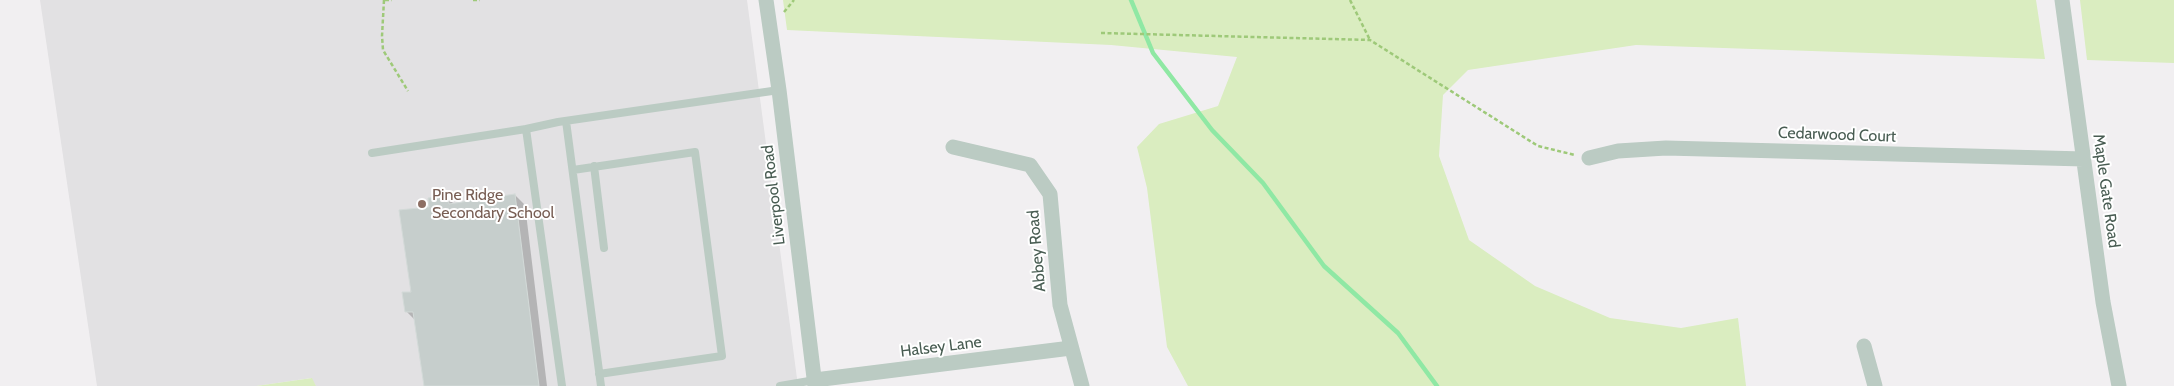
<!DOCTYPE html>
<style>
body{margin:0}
canvas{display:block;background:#f1eff1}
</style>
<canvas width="2174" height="386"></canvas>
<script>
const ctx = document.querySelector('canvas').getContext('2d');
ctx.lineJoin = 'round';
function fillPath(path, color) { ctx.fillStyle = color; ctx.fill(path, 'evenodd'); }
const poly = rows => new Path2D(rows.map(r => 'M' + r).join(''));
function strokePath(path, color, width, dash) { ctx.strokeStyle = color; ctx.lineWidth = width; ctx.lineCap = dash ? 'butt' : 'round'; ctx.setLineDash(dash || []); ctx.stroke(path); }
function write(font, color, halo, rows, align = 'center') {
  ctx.font = font + ' Cabin,sans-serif'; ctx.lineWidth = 4; ctx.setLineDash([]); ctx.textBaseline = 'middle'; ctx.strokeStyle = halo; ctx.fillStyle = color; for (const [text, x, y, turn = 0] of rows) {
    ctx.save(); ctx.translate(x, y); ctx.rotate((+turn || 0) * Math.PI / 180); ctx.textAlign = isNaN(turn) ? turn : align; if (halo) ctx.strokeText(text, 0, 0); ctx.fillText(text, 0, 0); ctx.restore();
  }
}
fillPath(poly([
 [40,0,747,0,798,386,316,386,311,378,256,386,97,386]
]), '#e2e1e3');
fillPath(poly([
 [783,0,2036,0,2045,59,1636,45,1468,70,1443,95,1439,156,1469,240,1535,286,1610,318,1681,328,1738,318,1746,386,1188,386,1167,347,1147,188,1137,147,1159,124,1218,106,1237,57,1111,45,787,30],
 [2080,0,2174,0,2174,63,2087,60],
 [312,378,316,386,256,386]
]), '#daedc0');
fillPath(poly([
 [515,195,525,205,547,386,425,386,416,321,406,311,430,208,448,198,454,204]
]), '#0003');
strokePath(poly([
 [1131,0,1153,53,1212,130,1263,183,1324,266,1398,333,1437,386]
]), '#8fe8a4', 4.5);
const building = poly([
 [515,194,539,386,424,386,413,312,405,312,402,292,411,292,399,210,429,207,428,198,448,196,449,204,515,194]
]);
fillPath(building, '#c6cecc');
strokePath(building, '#d3dad8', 1);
strokePath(poly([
 [384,0,382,36,383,50,408,91],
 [385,0,392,0],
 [473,0,480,0],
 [1350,0,1370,40],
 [784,12,794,0],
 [1101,33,1370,40,1538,146,1575,155]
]), '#9ec979', 2.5, [4, 2.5]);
strokePath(poly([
 [566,121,601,386],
 [372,153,526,129],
 [594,166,604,248],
 [573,170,695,152,722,356,599,374],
 [562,386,526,129,558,122,779,90],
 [780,386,815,380]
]), '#bbcbc3', 8);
strokePath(poly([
 [766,0,779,90,815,386],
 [2062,0,2103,302,2119,386],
 [953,147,1030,165,1050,194,1060,305,1082,386],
 [1589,158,1618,151,1666,148,2084,159],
 [1864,346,1875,386],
 [815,380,1071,348]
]), '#bbcbc3', 15);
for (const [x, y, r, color] of [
 [422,204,5,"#8d6e63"]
]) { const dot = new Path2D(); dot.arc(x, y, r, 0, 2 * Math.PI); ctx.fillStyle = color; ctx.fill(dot); strokePath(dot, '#fff', 2); }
write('16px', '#485c52', '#fff', [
 ["Cedarwood Court",1837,135,2],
 ["Maple Gate Road",2106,191,82],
 ["Liverpool Road",774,195,-97],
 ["Abbey Road",1037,251,-95],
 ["Halsey Lane",941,347,-7]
]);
write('16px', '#785e54', '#fff', [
 ["Pine Ridge",432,195],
 ["Secondary School",432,213]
], 'left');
</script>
